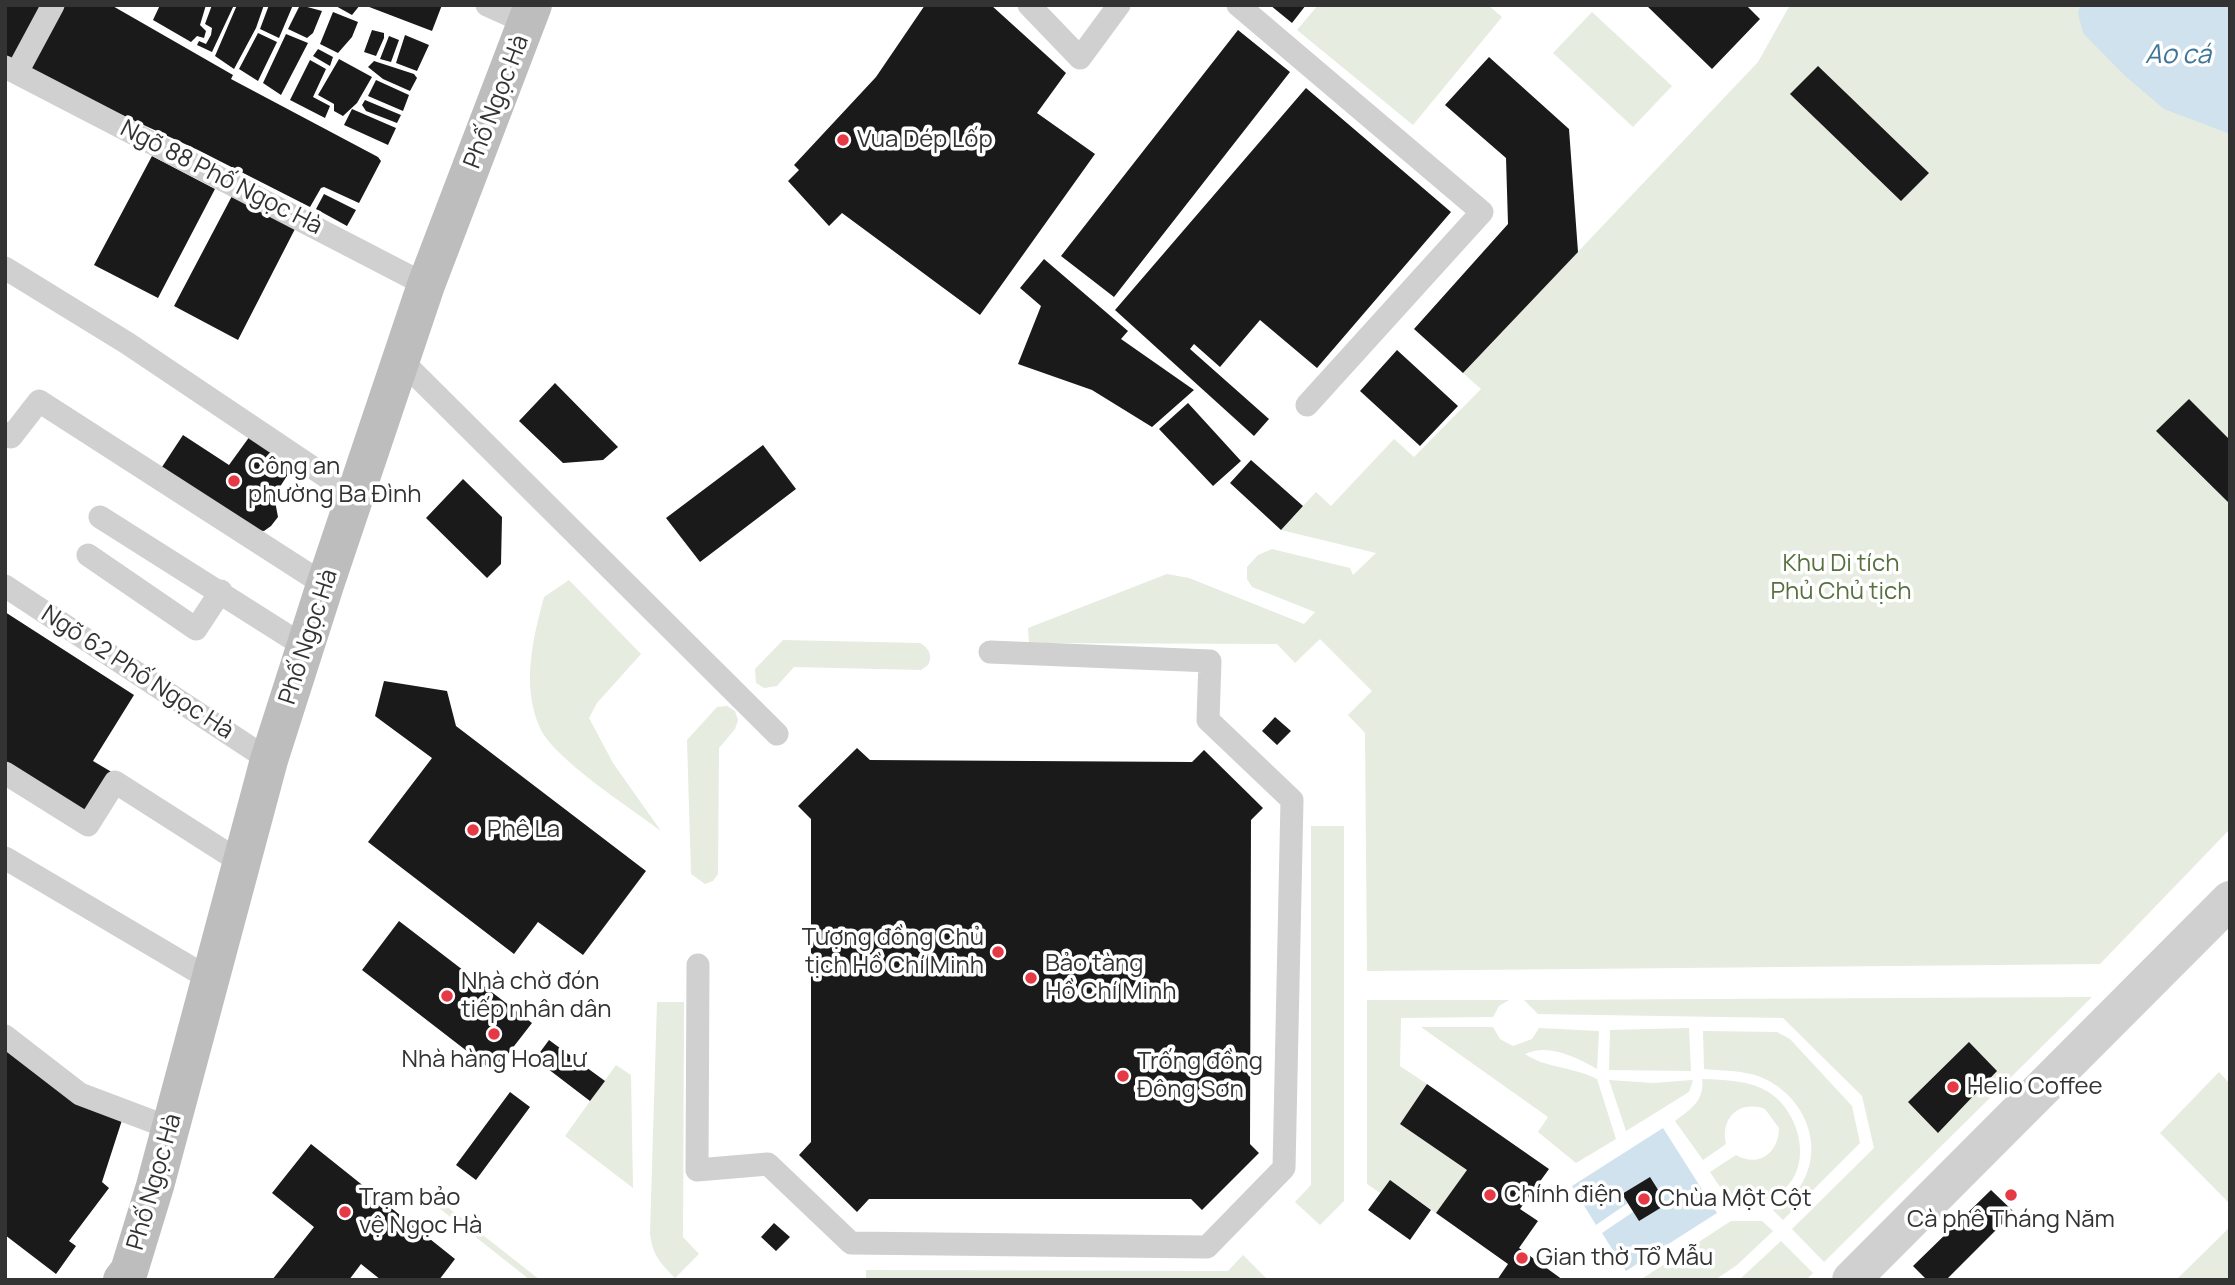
<!DOCTYPE html>
<meta charset="utf-8">
<style>
body{margin:0}
#map{position:relative;width:2235px;height:1285px;overflow:hidden;background:#fff;font-family:Manrope,sans-serif}
canvas{display:block}
.frame{position:absolute;inset:0;border:7px solid #333;pointer-events:none}
</style>
<div id="map">
<canvas width="2235" height="1285"></canvas>
<div class="frame"></div>
</div>
<script>
const ctx = document.querySelector('canvas').getContext('2d');
ctx.lineJoin = 'round';
function fillPath(path, color) { ctx.fillStyle = color; ctx.fill(path, 'evenodd'); }
function strokePath(path, color, width, dash) { ctx.strokeStyle = color; ctx.lineWidth = width; ctx.lineCap = dash ? 'butt' : 'round'; ctx.setLineDash(dash || []); ctx.stroke(path); }
function label(font, color, halo, rows, align = 'center') {
  ctx.font = font + ' Manrope,sans-serif'; ctx.lineWidth = 7; ctx.setLineDash([]); ctx.textBaseline = 'middle'; ctx.strokeStyle = halo; ctx.fillStyle = color; for (const [text, x, y, turn = 0] of rows) {
    ctx.save(); ctx.translate(x, y); ctx.rotate((+turn || 0) * Math.PI / 180); ctx.textAlign = isNaN(turn) ? turn : align; if (halo) ctx.strokeText(text, 0, 0); ctx.fillText(text, 0, 0); ctx.restore();
  }
}
const green = new Path2D(`
 M 1318,5 L 1488,5 L 1502,17 L 1413,125 L 1297,30 Z
 M 1790,5 L 2230,5 L 2230,829 L 2100,964 L 1367,971 L 1365,733 L 1348,715 L 1372,691 L 1320,639 L 1295,663 L 1277,644 L 1029,643 L 1028,628 L 1167,574 L 1189,578 L 1304,624 L 1315,612 L 1252,587 L 1247,579 L 1247,567 L 1258,555 L 1272,549 L 1350,568 L 1353,575 L 1376,553 L 1281,530 L 1316,492 L 1331,506 L 1394,439 L 1414,457 L 1481,389 L 1463,373 L 1758,62 Z
 M 1592,12 L 1672,86 L 1633,127 L 1553,53 Z
 M 569,580 L 641,654 L 597,703 L 589,718 L 613,763 L 661,831 C 632,809 554,759 540,728 C 521,686 533,638 544,597 Z
 M 783,640 L 920,643 C 929,648 933,656 928,665 L 921,670 L 794,667 L 777,686 L 764,688 L 756,683 L 755,669 Z
 M 727,706 L 735,711 L 738,720 L 735,729 L 719,748 L 718,874 L 713,881 L 705,884 L 691,874 L 687,740 L 717,707 Z
 M 1311,826 L 1344,826 L 1344,1201 L 1320,1225 L 1295,1202 L 1311,1185 Z
 M 2092,997 L 1824,1262 L 1792,1229 L 1874,1148 L 1862,1096 L 1783,1018 L 1538,1014 L 1524,1000 Z
 M 1367,1000 L 1509,1000 L 1499,1006 L 1493,1017 L 1401,1018 L 1400,1066 L 1427,1084 L 1400,1124 L 1467,1170 L 1436,1213 L 1390,1180 L 1380,1193 L 1367,1184 Z
 M 657,1002 L 684,1002 L 683,1237 L 699,1254 L 675,1278 C 660,1263 652,1254 650,1233 Z
 M 1421,1027 L 1493,1027 L 1500,1039 L 1513,1046 L 1532,1039 L 1539,1028 L 1599,1031 L 1597,1069 C 1576,1057 1548,1043 1525,1054 C 1545,1068 1574,1067 1597,1079 L 1616,1139 L 1576,1163 L 1538,1132 L 1548,1117 Z
 M 1689,1028 L 1691,1071 L 1609,1070 L 1610,1030 Z
 M 1703,1031 L 1777,1032 L 1790,1039 L 1852,1106 L 1860,1143 L 1783,1220 L 1773,1210 C 1783,1202 1794,1195 1801,1185 C 1825,1147 1805,1099 1767,1080 C 1749,1070 1724,1071 1704,1069 Z
 M 616,1065 L 631,1075 L 633,1188 L 565,1136 Z
 M 2219,1072 L 2230,1084 L 2230,1204 L 2160,1133 Z
 M 1702,1079 C 1724,1080 1751,1080 1770,1093 C 1799,1112 1814,1165 1783,1190 C 1767,1202 1751,1203 1732,1205 L 1710,1172 L 1736,1155 C 1758,1168 1779,1153 1779,1128 L 1765,1109 C 1740,1100 1720,1117 1726,1144 L 1703,1160 L 1675,1121 C 1691,1109 1705,1100 1702,1079 Z
 M 1609,1080 L 1653,1083 L 1693,1080 L 1689,1092 L 1626,1131 Z
 M 432,1195 L 540,1280 L 530,1280 L 429,1200 Z
 M 1731,1221 L 1762,1221 L 1773,1231 L 1737,1265 L 1715,1280 L 1640,1280 Z
 M 2230,1227 L 2230,1280 L 2176,1280 Z
 M 1781,1241 L 1813,1273 L 1806,1280 L 1739,1280 Z
 M 1243,1255 L 1268,1280 L 866,1280 L 866,1270 L 1228,1271 Z`);
const water = new Path2D(`
 M 2080,5 L 2230,5 L 2230,134 L 2164,109 L 2124,75 L 2083,33 L 2078,13 Z
 M 1663,1128 L 1717,1213 L 1626,1271 L 1602,1233 L 1633,1212 L 1628,1203 L 1596,1225 L 1572,1186 Z`);
const building = new Path2D(`
 M 5,5 L 41,5 L 12,64 L 5,61 Z
 M 62,5 L 111,5 L 233,75 L 231,79 L 378,157 L 381,161 L 359,203 L 324,187 L 321,188 L 310,207 L 198,150 L 26,71 Z
 M 160,5 L 206,5 L 200,25 L 206,31 L 204,38 L 197,36 L 191,42 L 153,20 Z
 M 212,5 L 234,5 L 212,52 L 197,45 L 199,41 L 206,44 L 211,35 L 212,28 L 205,24 Z
 M 237,5 L 264,5 L 256,28 L 234,69 L 215,56 Z
 M 269,5 L 293,5 L 279,38 L 260,29 Z
 M 300,5 L 322,11 L 313,33 L 307,38 L 288,29 Z
 M 334,5 L 360,5 L 352,15 Z
 M 364,5 L 442,5 L 432,31 Z
 M 925,5 L 991,5 L 1066,73 L 1037,113 L 1095,154 L 980,315 L 842,213 L 829,226 L 788,181 L 799,170 L 794,165 L 876,77 Z
 M 1270,5 L 1306,5 L 1292,23 Z
 M 1646,5 L 1746,5 L 1760,19 L 1712,69 Z
 M 333,12 L 358,22 L 352,37 L 338,53 L 320,44 Z
 M 372,30 L 384,33 L 384,38 L 376,56 L 364,52 Z
 M 1238,30 L 1290,72 L 1114,297 L 1061,256 Z
 M 258,33 L 277,42 L 258,81 L 239,69 Z
 M 286,34 L 308,43 L 281,95 L 263,83 Z
 M 405,35 L 429,45 L 417,71 L 396,63 Z
 M 389,36 L 399,40 L 391,62 L 380,59 Z
 M 318,49 L 333,57 L 330,66 L 313,56 Z
 M 1489,57 L 1569,129 L 1578,252 L 1463,373 L 1414,329 L 1508,224 L 1506,158 L 1445,105 Z
 M 339,59 L 372,77 L 357,103 L 343,116 L 334,111 L 334,104 L 318,95 Z
 M 310,60 L 326,69 L 313,97 L 330,106 L 325,118 L 290,100 Z
 M 374,61 L 414,74 L 417,78 L 410,91 L 383,79 L 368,67 Z
 M 1818,66 L 1929,173 L 1901,201 L 1790,94 Z
 M 376,80 L 409,95 L 403,111 L 368,96 Z
 M 1306,88 L 1451,212 L 1317,368 L 1260,320 L 1220,367 L 1194,344 L 1190,349 L 1269,419 L 1254,436 L 1115,310 Z
 M 365,100 L 401,115 L 397,123 L 366,111 L 362,105 Z
 M 352,109 L 396,128 L 388,145 L 344,125 Z
 M 152,156 L 215,189 L 158,298 L 94,265 Z
 M 324,194 L 356,210 L 347,226 L 316,209 Z
 M 232,196 L 295,229 L 238,340 L 174,306 Z
 M 1044,259 L 1128,331 L 1121,339 L 1194,390 L 1152,427 L 1092,390 L 1018,364 L 1041,306 L 1020,288 Z
 M 1397,350 L 1458,406 L 1420,446 L 1360,391 Z
 M 555,383 L 618,447 L 603,460 L 563,463 L 519,421 Z
 M 2189,399 L 2230,440 L 2230,504 L 2156,431 Z
 M 1188,403 L 1241,461 L 1213,486 L 1159,429 Z
 M 183,435 L 229,465 L 250,436 L 294,465 L 274,496 L 278,517 L 271,526 L 264,531 L 255,530 L 162,467 Z
 M 763,445 L 796,489 L 700,562 L 666,518 Z
 M 1251,460 L 1303,506 L 1281,530 L 1230,483 Z
 M 463,479 L 502,517 L 501,564 L 487,578 L 426,518 Z
 M 5,612 L 134,695 L 93,761 L 115,774 L 85,819 L 5,768 Z
 M 384,681 L 447,691 L 456,726 L 646,871 L 583,955 L 538,922 L 514,954 L 368,842 L 432,758 L 375,716 Z
 M 1275,717 L 1291,731 L 1277,745 L 1262,731 Z
 M 857,748 L 870,760 L 1192,762 L 1204,750 L 1263,808 L 1251,820 L 1250,1144 L 1259,1153 L 1202,1210 L 1191,1199 L 869,1199 L 857,1212 L 799,1155 L 811,1142 L 811,819 L 798,806 Z
 M 399,921 L 532,1023 L 494,1072 L 362,970 Z
 M 549,1040 L 605,1081 L 590,1101 L 535,1059 Z
 M 5,1041 L 124,1114 L 102,1182 L 109,1188 L 69,1241 L 76,1246 L 56,1274 L 5,1235 Z
 M 1969,1042 L 1997,1071 L 1938,1133 L 1908,1102 Z
 M 1427,1084 L 1549,1169 L 1520,1209 L 1538,1221 L 1519,1248 L 1563,1280 L 1497,1280 L 1508,1264 L 1436,1213 L 1467,1170 L 1400,1124 Z
 M 510,1092 L 530,1107 L 476,1180 L 456,1165 Z
 M 311,1144 L 455,1259 L 439,1280 L 381,1280 L 361,1264 L 349,1280 L 272,1280 L 314,1227 L 272,1193 Z
 M 1650,1177 L 1667,1204 L 1639,1221 L 1622,1194 Z
 M 1390,1180 L 1431,1210 L 1410,1240 L 1368,1210 Z
 M 1991,1190 L 2014,1212 L 1946,1280 L 1927,1280 L 1913,1266 Z
 M 774,1223 L 790,1237 L 776,1251 L 761,1237 Z`);
const lane = new Path2D(`
 M 487,5 L 527,23
 M 1029,5 L 1080,58 L 1119,5
 M 1238,5 L 1482,212 L 1307,405
 M 5,67 L 426,285
 M 17,72 L 53,5
 M 5,268 L 127,343 L 355,496
 M 400,359 L 777,734
 M 5,433 L 11,437 L 39,401 L 325,585
 M 100,517 L 307,648
 M 88,555 L 196,629 L 221,591
 M 5,586 L 269,760
 M 5,773 L 88,825 L 115,782 L 242,863
 M 5,858 L 210,979
 M 698,965 L 697,1170 L 768,1164 L 851,1243 L 1207,1247 L 1284,1168 L 1292,800 L 1208,720 L 1210,661 L 990,652
 M 5,1036 L 80,1094 L 170,1128`);
const street = new Path2D(`
 M 1851,1280 L 2230,900`);
const secondary = new Path2D(`
 M 122,1280 L 129,1271 L 155,1186 L 269,760 L 325,585 L 426,285 L 533,5`);
const markers = [
 [843,140,7,"#e63946"],
 [234,481,7,"#e63946"],
 [473,830,7,"#e63946"],
 [998,952,7,"#e63946"],
 [1031,978,7,"#e63946"],
 [447,996,7,"#e63946"],
 [494,1034,7,"#e63946"],
 [1123,1076,7,"#e63946"],
 [1953,1087,7,"#e63946"],
 [1490,1195,7,"#e63946"],
 [2011,1195,7,"#e63946"],
 [1644,1199,7,"#e63946"],
 [345,1212,7,"#e63946"],
 [1522,1258,7,"#e63946"]
];
const streetNames = [
 ["Phố Ngọc Hà",497,102,-69],
 ["Ngõ 88 Phố Ngọc Hà",221,178,27],
 ["Phố Ngọc Hà",309,637,-72],
 ["Ngõ 62 Phố Ngọc Hà",137,673,33],
 ["Phố Ngọc Hà",155,1182,-74]
];
const poiNames = [
 ["Vua Dép Lốp",857,140],
 ["Công an",248,467],
 ["phường Ba Đình",248,495],
 ["Phê La",487,830],
 ["Tượng đồng Chủ",984,938,"right"],
 ["tịch Hồ Chí Minh",984,966,"right"],
 ["Bảo tàng",1045,964],
 ["Hồ Chí Minh",1045,992],
 ["Nhà chờ đón",461,982],
 ["tiếp nhân dân",461,1010],
 ["Nhà hàng Hoa Lư",494,1060,"center"],
 ["Trống đồng",1137,1062],
 ["Đông Sơn",1137,1090],
 ["Helio Coffee",1967,1087],
 ["Chính điện",1504,1195],
 ["Trạm bảo",359,1198],
 ["vệ Ngọc Hà",359,1226],
 ["Chùa Một Cột",1658,1199],
 ["Cà phê Tháng Năm",2011,1220,"center"],
 ["Gian thờ Tổ Mẫu",1536,1258]
];
const parkNames = [
 ["Khu Di tích",1841,564],
 ["Phủ Chủ tịch",1841,592]
];
const waterNames = [
 ["Ao cá",2178,56]
];
fillPath(green, '#e6ecdf');
fillPath(water, '#cfe2ee');
fillPath(building, '#1a1a1a');
strokePath(lane, '#d0d0d0', 23);
strokePath(street, '#d0d0d0', 38);
strokePath(secondary, '#bdbdbd', 38);
for (const [x, y, r, color] of markers) { const dot = new Path2D(); dot.arc(x, y, r, 0, 2 * Math.PI); ctx.fillStyle = color; ctx.fill(dot); strokePath(dot, '#fff', 2.5); }
label('24px', '#333', '#fff', streetNames);
label('24px', '#333', '#fff', poiNames, 'left');
label('24px', '#56703f', '#fff', parkNames);
label('italic 26px', '#3f7597', '#fff', waterNames);
</script>
